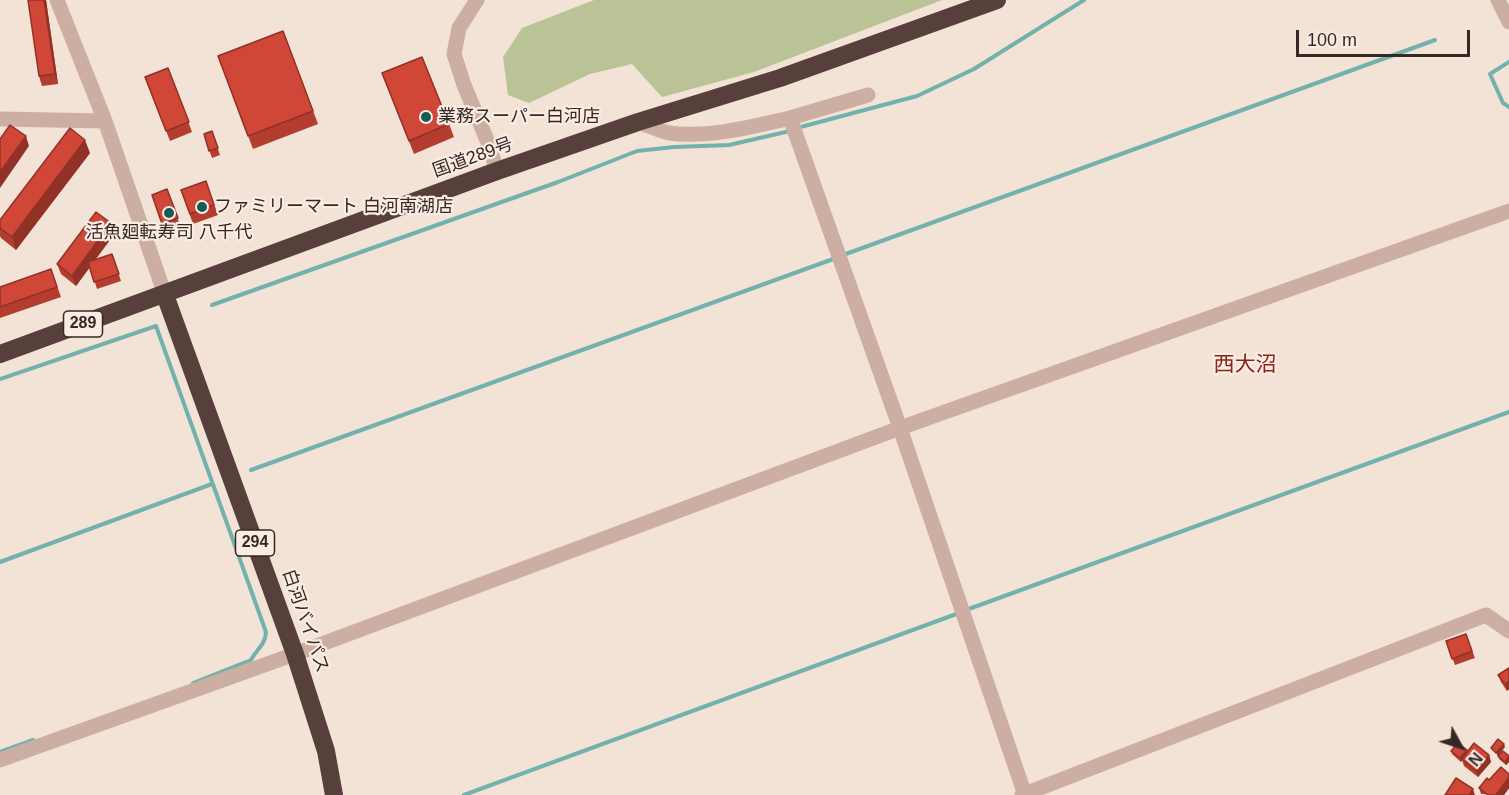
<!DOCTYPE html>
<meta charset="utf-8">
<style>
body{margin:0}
#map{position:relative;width:1509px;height:795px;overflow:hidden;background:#f3e2d6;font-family:Helvetica,sans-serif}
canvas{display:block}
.north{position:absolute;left:1431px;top:717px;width:60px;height:60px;-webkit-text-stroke:4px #fbece3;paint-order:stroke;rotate:130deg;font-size:16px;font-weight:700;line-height:24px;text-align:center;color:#352825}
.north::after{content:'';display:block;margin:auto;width:21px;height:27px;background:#352825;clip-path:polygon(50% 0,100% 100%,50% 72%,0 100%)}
.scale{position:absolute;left:1296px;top:30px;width:174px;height:27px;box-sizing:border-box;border:3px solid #352825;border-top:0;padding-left:8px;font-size:18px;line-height:21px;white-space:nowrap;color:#352825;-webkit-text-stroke:4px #fbece3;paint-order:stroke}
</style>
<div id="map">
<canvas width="1509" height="795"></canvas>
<div class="north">N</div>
<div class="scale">100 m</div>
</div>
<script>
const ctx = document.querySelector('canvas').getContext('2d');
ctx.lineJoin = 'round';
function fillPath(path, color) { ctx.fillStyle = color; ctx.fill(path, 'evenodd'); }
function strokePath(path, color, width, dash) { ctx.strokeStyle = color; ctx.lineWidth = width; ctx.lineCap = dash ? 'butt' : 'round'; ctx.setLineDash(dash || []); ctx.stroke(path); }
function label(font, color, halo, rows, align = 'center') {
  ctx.font = font + ' Helvetica,"Noto Sans JP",sans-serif'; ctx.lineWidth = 4.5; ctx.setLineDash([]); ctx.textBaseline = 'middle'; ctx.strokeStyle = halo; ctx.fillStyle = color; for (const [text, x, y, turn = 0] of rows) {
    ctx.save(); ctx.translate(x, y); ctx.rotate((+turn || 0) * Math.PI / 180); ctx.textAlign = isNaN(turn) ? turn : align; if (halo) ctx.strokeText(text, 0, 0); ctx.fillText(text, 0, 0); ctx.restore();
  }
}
const green = new Path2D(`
 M 594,0 L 942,0 L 754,72 L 662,97 L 632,64 L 590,74 L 529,103 L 508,95 L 503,57 L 522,28 Z`);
const stream = new Path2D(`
 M 1509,62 L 1490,74 L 1503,103 L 1509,107
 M 797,128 L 917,96 L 974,69 L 1084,0
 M 843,255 L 1435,40
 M 212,305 L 558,182 L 637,151 L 674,147 L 729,145 L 790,131
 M 0,379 L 156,326 L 266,632 C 265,646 257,648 251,660 L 193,683
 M 251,470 L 836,258
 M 0,562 L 212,484
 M 966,610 L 1509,412
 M 0,752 L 33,740
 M 464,795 L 959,613`);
const minor = new Path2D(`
 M 57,0 L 105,121 L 165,295
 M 477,0 L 459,28 L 454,54 L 464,85 L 489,145 L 497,171
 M 1498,0 L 1509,22
 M 790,118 L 868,95
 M 0,119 L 105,121
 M 638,122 C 648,125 659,131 669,133 C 710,138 751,127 790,118 L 900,428 L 1025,795
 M 0,760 L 295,654 L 900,428 L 1509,211
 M 1022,795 L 1486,615 L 1509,631`);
const highway = new Path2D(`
 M 165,295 L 295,654 L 326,751 L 334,795
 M 0,354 L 497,171 L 638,122 L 780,78 L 997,0`);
const wall = new Path2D(`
 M 28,0 L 46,0 L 58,84 L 42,86 L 39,76 Z
 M 283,31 L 318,124 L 253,149 L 218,56 Z
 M 168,68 L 192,132 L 170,141 L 145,77 Z
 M 382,73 L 449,124 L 454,137 L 414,154 Z
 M 212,131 L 220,155 L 212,158 L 204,134 Z
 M 90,153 L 16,250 L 1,238 L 0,236 L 0,220 Z
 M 206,181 L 218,215 L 193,224 L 181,190 Z
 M 167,189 L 180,225 L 165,231 L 152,195 Z
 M 115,233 L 95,260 L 112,254 L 121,281 L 97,289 L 90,267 L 76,286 L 61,274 L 57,264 Z
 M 51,269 L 61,297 L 0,318 L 0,287 Z
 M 1466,634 L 1475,658 L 1455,665 L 1446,641 Z
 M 1509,668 L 1509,689 L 1507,691 L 1501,682 L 1498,675 Z
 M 1451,751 L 1489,755 L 1491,762 L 1478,777 L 1464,766 L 1462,760 L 1461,762 L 1452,754 Z
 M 1498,756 L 1509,756 L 1509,762 L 1506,765 L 1499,759 Z
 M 1509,774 L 1509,788 L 1504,795 L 1481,794 L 1479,788 L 1489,780 Z`);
const shadedWall = new Path2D(`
 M 44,0 L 46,0 L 58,84 L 55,74 Z
 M 26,136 L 29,146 L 0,188 L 0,172 Z
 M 85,140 L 90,153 L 16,250 L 12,237 Z
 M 111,223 L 115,233 L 76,286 L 72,276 Z
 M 1509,681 L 1509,689 L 1507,691 L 1505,684 Z
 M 1504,744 L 1505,747 L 1498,756 L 1496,753 Z
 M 1467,750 L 1468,753 L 1461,762 L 1460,758 Z
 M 1489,755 L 1491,762 L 1478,777 L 1476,771 Z
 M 1509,757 L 1509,762 L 1506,765 L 1505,762 Z
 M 1509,777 L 1509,788 L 1504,795 L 1496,795 Z
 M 1473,789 L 1475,795 L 1469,795 Z`);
const building = new Path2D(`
 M 28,0 L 44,0 L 55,74 L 39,76 Z
 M 283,31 L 313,111 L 248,136 L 218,56 Z
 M 422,57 L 449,124 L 409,141 L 382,73 Z
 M 168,68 L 189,122 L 166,131 L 145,77 Z
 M 10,125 L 26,136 L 0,172 L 0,139 Z
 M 70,128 L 85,140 L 12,237 L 0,228 L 0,220 Z
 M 212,131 L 218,148 L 209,151 L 204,134 Z
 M 206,181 L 214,205 L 190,214 L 181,190 Z
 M 167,189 L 178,218 L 162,224 L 152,195 Z
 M 96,212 L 111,223 L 72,276 L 57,264 Z
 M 112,254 L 119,274 L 94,282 L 88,262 Z
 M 51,269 L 57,287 L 0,307 L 0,287 Z
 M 1466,634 L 1472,651 L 1452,659 L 1446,641 Z
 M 1509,668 L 1509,681 L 1505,684 L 1498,675 Z
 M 1498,739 L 1504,744 L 1496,753 L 1491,748 Z
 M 1458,743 L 1467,750 L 1460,758 L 1451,751 Z
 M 1474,743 L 1489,755 L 1476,771 L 1462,759 Z
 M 1503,751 L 1509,756 L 1505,762 L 1498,756 Z
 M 1501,767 L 1509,774 L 1509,777 L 1496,795 L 1488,795 L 1479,788 L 1487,778 L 1489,780 Z
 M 1456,778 L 1473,789 L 1469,795 L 1445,795 Z`);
const markers = [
 [426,117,6,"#175a55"],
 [202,207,6,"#175a55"],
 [169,213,6,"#175a55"]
];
const shields = [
 [83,324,39],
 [255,543,39]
];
const shieldNames = [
 ["289",83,324],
 ["294",255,543]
];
const poiNames = [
 ["業務スーパー白河店",438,117],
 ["ファミリーマート 白河南湖店",214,207],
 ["活魚廻転寿司 八千代",169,233,"center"]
];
const streetNames = [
 ["国道289号",473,158,-20],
 ["白河バイパス",305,621,71]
];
const quarterNames = [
 ["西大沼",1245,365]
];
fillPath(green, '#bac395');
strokePath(stream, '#73b2ac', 4);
strokePath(minor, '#ccafa2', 15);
strokePath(highway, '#57403b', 18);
fillPath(wall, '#b33d2f');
fillPath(shadedWall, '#923226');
fillPath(building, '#d04737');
strokePath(building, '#923226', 1.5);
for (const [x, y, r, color] of markers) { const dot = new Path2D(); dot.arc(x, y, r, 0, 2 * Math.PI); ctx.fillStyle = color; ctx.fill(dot); strokePath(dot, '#fbece3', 2); }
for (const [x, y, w] of shields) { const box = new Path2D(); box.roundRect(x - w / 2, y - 13, w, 26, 4.5); ctx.fillStyle = '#fbece3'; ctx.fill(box); strokePath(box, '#352825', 1.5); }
label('bold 16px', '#352825', null, shieldNames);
label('18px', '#352825', '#fbece3', poiNames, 'left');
label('18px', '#352825', '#fbece3', streetNames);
label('21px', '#8b2317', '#fbece3', quarterNames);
</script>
